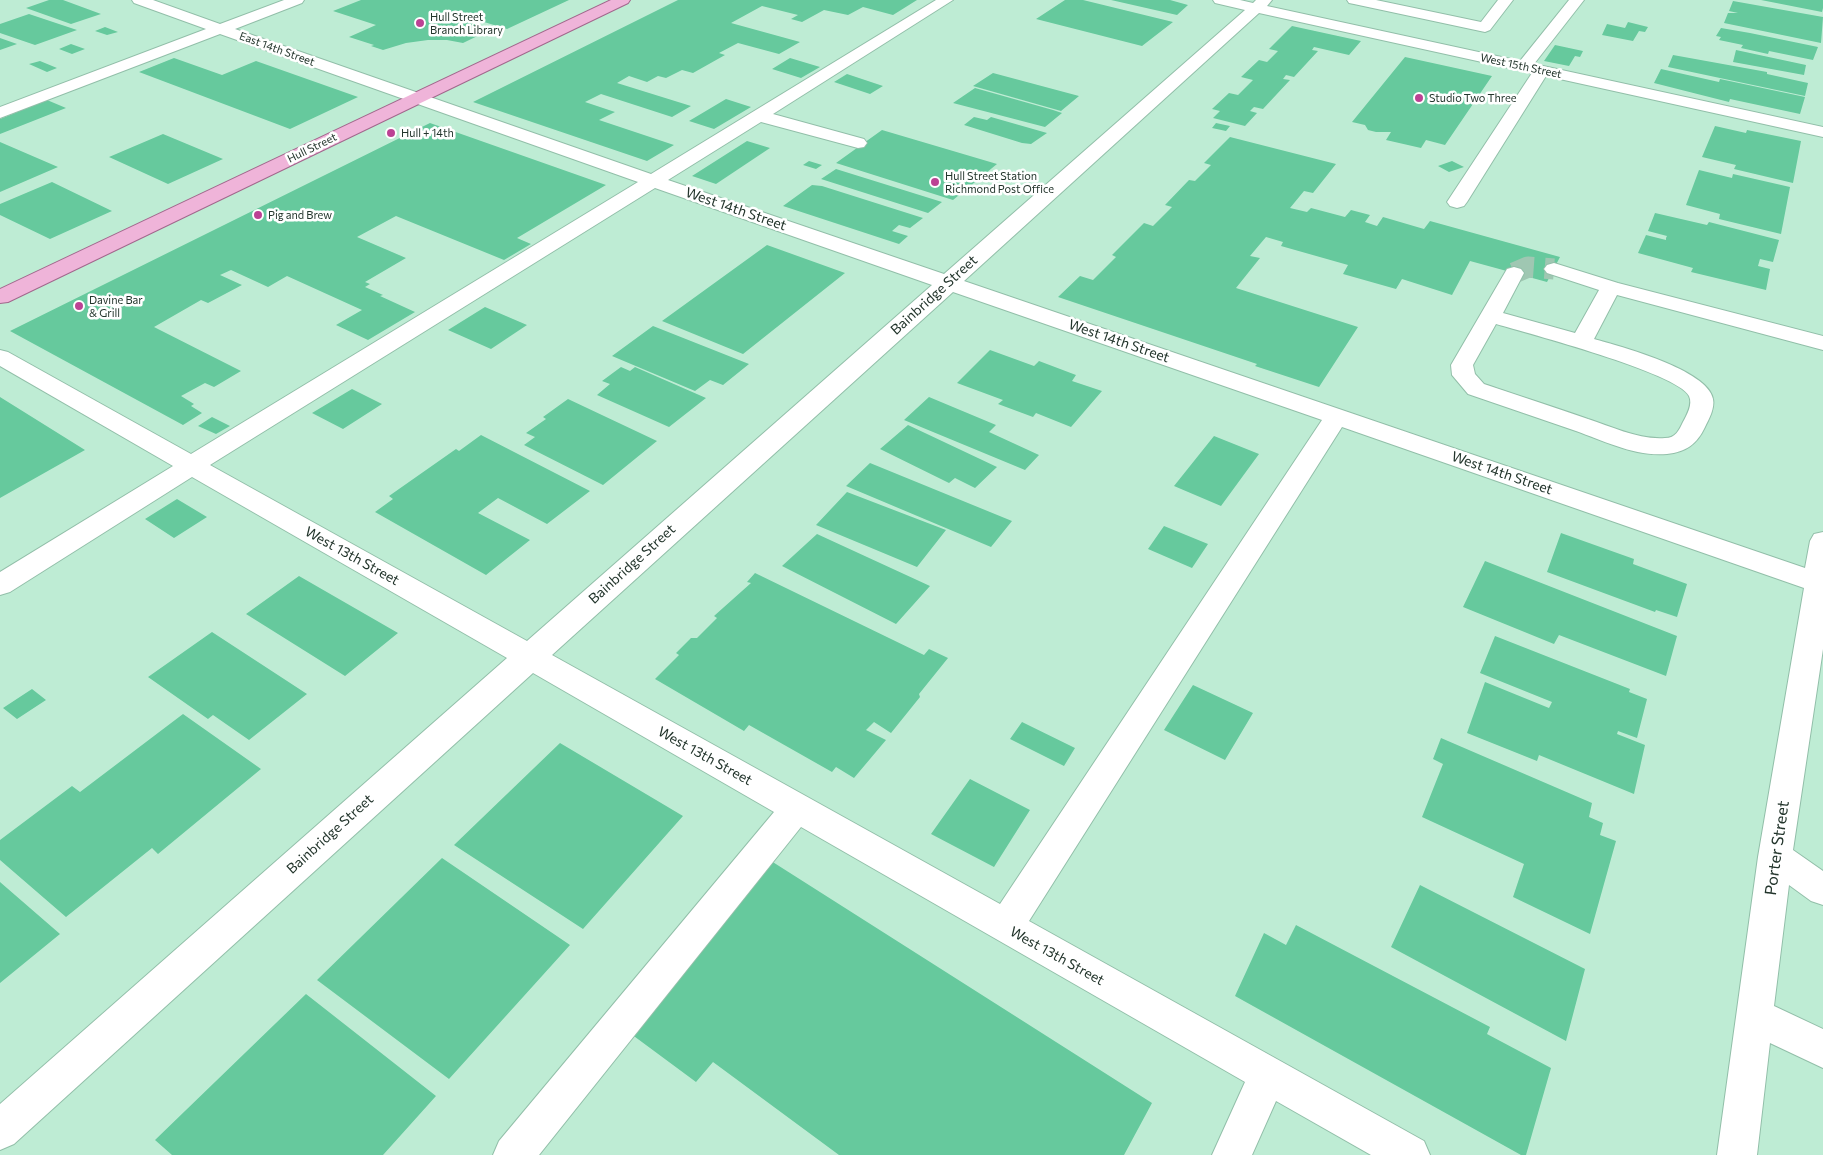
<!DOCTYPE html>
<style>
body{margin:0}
canvas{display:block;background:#beecd4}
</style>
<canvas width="1823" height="1155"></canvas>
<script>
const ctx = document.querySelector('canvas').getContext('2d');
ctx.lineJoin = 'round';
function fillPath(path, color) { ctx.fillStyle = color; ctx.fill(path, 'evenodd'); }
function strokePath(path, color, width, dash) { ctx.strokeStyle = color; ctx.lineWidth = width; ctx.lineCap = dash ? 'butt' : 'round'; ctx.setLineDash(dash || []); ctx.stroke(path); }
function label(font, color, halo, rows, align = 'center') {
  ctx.font = font + ' Commissioner,sans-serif'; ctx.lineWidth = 5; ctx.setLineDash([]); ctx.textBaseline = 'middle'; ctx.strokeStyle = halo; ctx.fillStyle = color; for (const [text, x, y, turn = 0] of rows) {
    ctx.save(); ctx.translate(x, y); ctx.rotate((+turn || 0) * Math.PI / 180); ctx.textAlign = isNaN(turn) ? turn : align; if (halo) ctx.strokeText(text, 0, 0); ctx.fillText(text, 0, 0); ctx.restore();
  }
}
const building = new Path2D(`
 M 49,0 L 63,0 L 101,14 L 71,24 L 26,8 Z
 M 361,0 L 569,0 L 507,29 L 471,18 L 463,21 L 492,29 L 463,43 L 447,40 L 428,40 L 406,43 L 383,50 L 371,46 L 374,45 L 349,37 L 376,25 L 333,11 Z
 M 678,0 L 917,0 L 893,15 L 863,7 L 848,15 L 824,10 L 802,22 L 791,19 L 798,15 L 762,6 L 731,23 L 800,42 L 779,54 L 738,43 L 719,53 L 725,55 L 693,73 L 682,70 L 666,78 L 658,76 L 647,82 L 629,76 L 617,83 L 691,106 L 672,117 L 601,94 L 585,102 L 615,112 L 599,120 L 674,145 L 647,161 L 473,102 Z
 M 1065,0 L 1083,0 L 1173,22 L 1142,46 L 1036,19 Z
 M 1111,0 L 1170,0 L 1188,5 L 1177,15 Z
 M 1761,0 L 1823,0 L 1823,8 L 1822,12 Z
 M 1733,1 L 1823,17 L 1821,43 L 1724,23 L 1728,13 L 1738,13 L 1729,11 Z
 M 29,14 L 77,30 L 35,45 L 0,33 L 0,24 Z
 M 1628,22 L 1648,27 L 1645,32 L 1639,31 L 1633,41 L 1602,35 L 1607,24 L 1625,28 Z
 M 1292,26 L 1361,41 L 1349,55 L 1314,47 L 1312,50 L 1318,51 L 1294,77 L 1286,75 L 1283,79 L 1290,80 L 1263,109 L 1254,107 L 1250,111 L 1257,113 L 1245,126 L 1213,118 L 1220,111 L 1212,109 L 1229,93 L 1238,95 L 1253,80 L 1241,77 L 1259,60 L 1267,62 L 1278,51 L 1269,49 Z
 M 105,27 L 118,32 L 107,35 L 95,31 Z
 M 1721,28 L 1750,33 L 1818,47 L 1813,60 L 1769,51 L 1768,54 L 1741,48 L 1743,45 L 1719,40 L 1721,37 L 1716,36 Z
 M 0,38 L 17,44 L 0,50 Z
 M 71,44 L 85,49 L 72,54 L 59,49 Z
 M 1555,45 L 1583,51 L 1580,57 L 1575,56 L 1569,66 L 1544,61 Z
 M 1736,50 L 1806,65 L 1804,75 L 1733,62 Z
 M 1673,55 L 1767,72 L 1767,74 L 1808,83 L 1805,96 L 1668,67 Z
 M 1405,57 L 1492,76 L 1445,145 L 1426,140 L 1421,148 L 1386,140 L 1391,132 L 1376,132 L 1368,130 L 1365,125 L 1352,122 Z
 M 174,58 L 222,75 L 256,61 L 358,97 L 290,129 L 139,72 Z
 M 790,58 L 820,67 L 801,78 L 772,69 Z
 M 40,61 L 57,68 L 47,72 L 29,64 Z
 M 1661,69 L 1719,82 L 1720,79 L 1805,97 L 1800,114 L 1730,99 L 1729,102 L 1654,83 Z
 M 993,73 L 1079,96 L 1061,111 L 973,86 Z
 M 847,74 L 883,86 L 870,94 L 834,82 Z
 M 975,88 L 1053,110 L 1062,113 L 1045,127 L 953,103 Z
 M 726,99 L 751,107 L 714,129 L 689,121 Z
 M 47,100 L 66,108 L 0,134 L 0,119 Z
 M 974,117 L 987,120 L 991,117 L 1047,133 L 1031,144 L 1022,143 L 964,125 Z
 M 430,123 L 606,185 L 517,238 L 531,244 L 504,260 L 396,216 L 357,237 L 406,258 L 365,282 L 370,284 L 365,287 L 383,295 L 380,296 L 415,312 L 368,340 L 336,325 L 362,310 L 287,276 L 268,287 L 231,270 L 220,275 L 242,285 L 208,303 L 201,300 L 154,327 L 241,371 L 214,387 L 205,383 L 181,396 L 194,404 L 191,406 L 202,413 L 183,425 L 10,331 Z
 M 1216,123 L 1230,126 L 1226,131 L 1212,128 Z
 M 1715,126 L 1746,133 L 1747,130 L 1801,141 L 1793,183 L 1734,169 L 1736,165 L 1702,157 Z
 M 882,130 L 997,164 L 953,200 L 836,163 Z
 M 163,134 L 223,159 L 168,184 L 109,157 Z
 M 1230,137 L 1336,164 L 1313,193 L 1304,191 L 1290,208 L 1307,212 L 1311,208 L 1345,217 L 1351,210 L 1370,215 L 1365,222 L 1377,226 L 1383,217 L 1424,229 L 1430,221 L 1560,257 L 1547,282 L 1470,261 L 1452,295 L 1402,279 L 1396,289 L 1343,274 L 1348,265 L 1281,246 L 1283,242 L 1266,237 L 1250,256 L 1260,258 L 1236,288 L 1358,327 L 1319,387 L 1255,366 L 1257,364 L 1058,297 L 1080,276 L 1093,280 L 1116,257 L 1112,255 L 1144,223 L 1153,226 L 1172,207 L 1165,205 L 1189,180 L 1195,181 L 1211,165 L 1204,163 Z
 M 747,141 L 770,148 L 716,184 L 692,176 Z
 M 0,142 L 58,167 L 0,192 Z
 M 809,161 L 822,165 L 816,169 L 803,165 Z
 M 1452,161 L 1464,167 L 1449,172 L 1438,166 Z
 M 836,169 L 942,202 L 928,213 L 821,179 Z
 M 1699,170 L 1732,178 L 1733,174 L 1790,187 L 1781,234 L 1719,219 L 1720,214 L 1686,205 Z
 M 52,182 L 112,211 L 50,239 L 0,215 L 0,204 Z
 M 812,185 L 822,186 L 923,218 L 910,228 L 899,225 L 892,231 L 908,236 L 899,244 L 783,206 Z
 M 1655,213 L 1707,225 L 1709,222 L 1779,240 L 1773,262 L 1760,259 L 1758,266 L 1770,269 L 1766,290 L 1691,272 L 1693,268 L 1638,253 L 1646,235 L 1666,240 L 1666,238 L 1667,236 L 1648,231 Z
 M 767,245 L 845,273 L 743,354 L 662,321 Z
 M 485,307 L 527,325 L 491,349 L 448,330 Z
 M 653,326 L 749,364 L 723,385 L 710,380 L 695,391 L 612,356 Z
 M 990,350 L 1034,366 L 1039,361 L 1076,375 L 1072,381 L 1102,391 L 1071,427 L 1036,413 L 1033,417 L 998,404 L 1003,400 L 957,383 Z
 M 621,367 L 630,371 L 635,367 L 706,398 L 669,427 L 597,395 L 610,384 L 602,381 Z
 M 352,389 L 382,404 L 343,429 L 312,413 Z
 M 0,397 L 85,450 L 0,498 Z
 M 929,397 L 996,425 L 989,432 L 1039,455 L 1025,470 L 904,420 Z
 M 568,399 L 657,441 L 603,485 L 524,445 L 535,437 L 526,433 L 546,419 L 543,417 Z
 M 212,417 L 230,426 L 216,434 L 198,426 Z
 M 908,425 L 997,467 L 975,488 L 955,478 L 949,483 L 880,449 Z
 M 481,435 L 590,491 L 547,524 L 498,498 L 478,513 L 530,540 L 486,575 L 375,512 L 393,499 L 389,496 L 456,449 L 459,451 Z
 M 1214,436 L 1259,454 L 1221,506 L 1174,486 Z
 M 870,463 L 1012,521 L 991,547 L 846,486 Z
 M 847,492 L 946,530 L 917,567 L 816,525 Z
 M 177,499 L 207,517 L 174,538 L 145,519 Z
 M 1164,526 L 1208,544 L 1192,568 L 1148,549 Z
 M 1561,533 L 1634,559 L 1633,564 L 1687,584 L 1677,617 L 1656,610 L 1655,612 L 1547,572 Z
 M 817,534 L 930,586 L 896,624 L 782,566 Z
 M 1485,561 L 1677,636 L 1666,676 L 1559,635 L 1554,644 L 1463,607 Z
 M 755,573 L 924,655 L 929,649 L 948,658 L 919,694 L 920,697 L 891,733 L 874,722 L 866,730 L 886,740 L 854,778 L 836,767 L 832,772 L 749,725 L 744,731 L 655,679 L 679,655 L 676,653 L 691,638 L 697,638 L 717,618 L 714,616 L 751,583 L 747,582 Z
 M 299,576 L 398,633 L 345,676 L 246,614 Z
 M 212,632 L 307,694 L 249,740 L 213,715 L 208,719 L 148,677 Z
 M 1495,636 L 1630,689 L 1629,692 L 1647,699 L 1637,738 L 1618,731 L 1617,734 L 1645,745 L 1634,794 L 1539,755 L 1537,761 L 1467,733 L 1485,682 L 1549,708 L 1552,702 L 1480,673 Z
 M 1193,685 L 1253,713 L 1225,760 L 1164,730 Z
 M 32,689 L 46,700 L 17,719 L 3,708 Z
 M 183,714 L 261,769 L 158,854 L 152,848 L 66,917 L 0,860 L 0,840 L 72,786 L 80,792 Z
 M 1022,722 L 1075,748 L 1064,766 L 1010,739 Z
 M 1441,738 L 1592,803 L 1589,817 L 1603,823 L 1600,835 L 1616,841 L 1590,934 L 1513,897 L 1524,864 L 1422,817 L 1443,764 L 1433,759 Z
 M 560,743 L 683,816 L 583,929 L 454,845 Z
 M 970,779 L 1030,810 L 994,867 L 931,834 Z
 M 442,858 L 570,945 L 449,1079 L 317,980 Z
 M 768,859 L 1152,1103 L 1124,1155 L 839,1155 L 713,1062 L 696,1082 L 623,1028 Z
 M 0,882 L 60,934 L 0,983 Z
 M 1420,885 L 1585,969 L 1566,1041 L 1391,947 Z
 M 1296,925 L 1490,1027 L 1487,1034 L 1551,1068 L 1526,1155 L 1521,1155 L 1235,996 L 1264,933 L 1286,945 Z
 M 306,994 L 436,1096 L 383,1155 L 172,1155 L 155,1140 Z`);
const minorTunnel = new Path2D(`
 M 1514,273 L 1528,267 L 1554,269`);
const minor = new Path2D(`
 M 132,0 L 153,0 L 220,24 L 284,0 L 304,0 L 302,3 L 235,29 L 651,174 L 936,0 L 953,0 L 773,114 L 864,139 L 867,143 L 864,147 L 858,148 L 761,122 L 668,180 L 944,274 L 1245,10 L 1215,3 L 1213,0 L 1240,0 L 1253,3 L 1256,0 L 1272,0 L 1267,6 L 1520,61 L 1569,0 L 1584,0 L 1534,64 L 1823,127 L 1823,137 L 1546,76 L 1467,202 L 1464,206 L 1457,208 L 1450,206 L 1447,202 L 1532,73 L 1259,13 L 964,281 L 1805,568 L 1810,541 L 1814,534 L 1823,532 L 1823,649 L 1793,850 L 1823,871 L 1823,905 L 1811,901 L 1789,885 L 1774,1006 L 1823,1029 L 1823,1068 L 1770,1043 L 1757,1155 L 1717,1155 L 1758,857 L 1804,588 L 1342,427 L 1029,921 L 1424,1141 L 1430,1155 L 1371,1155 L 1276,1101 L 1252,1155 L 1212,1155 L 1245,1082 L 801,827 L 539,1155 L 493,1155 L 499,1141 L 774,812 L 533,673 L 14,1144 L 0,1150 L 0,1104 L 507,658 L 192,477 L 10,592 L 0,595 L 0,572 L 173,466 L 0,366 L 0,350 L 8,352 L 191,454 L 638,182 L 220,34 L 0,118 L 0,107 L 206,29 L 134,3 ZM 655,188 L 932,285 L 527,641 L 210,465 ZM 953,292 L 1322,420 L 1000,904 L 552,655 Z
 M 1347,0 L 1376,0 L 1481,22 L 1498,0 L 1513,0 L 1490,30 L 1485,32 L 1354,4 L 1349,3 Z
 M 1554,263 L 1618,283 L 1823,336 L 1823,350 L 1617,295 L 1594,339 C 1620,346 1708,370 1713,399 C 1715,408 1709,419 1705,427 C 1697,444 1686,452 1667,454 C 1636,457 1604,441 1576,431 C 1540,419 1504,406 1468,394 L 1452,375 L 1451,365 L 1507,269 L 1514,267 L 1521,269 L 1524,273 L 1503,313 L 1575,333 L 1599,290 L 1547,273 L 1544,269 L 1547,265 ZM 1496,324 C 1527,333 1678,373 1689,396 C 1693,404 1687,415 1683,422 C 1679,430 1676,438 1665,438 C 1639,440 1613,427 1588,419 C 1554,407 1519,396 1484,384 L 1475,374 L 1473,365 Z`);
const major = new Path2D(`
 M 611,0 L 630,0 L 628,3 L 8,302 L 0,303 L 0,289 Z`);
const markers = [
 [420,23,5,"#bc4294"],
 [1419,98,5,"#bc4294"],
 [391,133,5,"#bc4294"],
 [935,182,5,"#bc4294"],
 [258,215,5,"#bc4294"],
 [79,306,5,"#bc4294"]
];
const farPoinames = [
 ["Hull Street",430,17],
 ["Branch Library",430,30],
 ["Studio Two Three",1429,98],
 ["Hull + 14th",401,133],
 ["Hull Street Station",945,176],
 ["Richmond Post Office",945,189],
 ["Pig and Brew",268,215],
 ["Davine Bar",89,300],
 ["& Grill",89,313]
];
const farStreetnames = [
 ["East 14th Street",277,49,20],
 ["West 15th Street",1521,66,12],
 ["Hull Street",312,148,-26]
];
const streetNames = [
 ["West 14th Street",736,209,19],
 ["Bainbridge Street",934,295,-42],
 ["West 14th Street",1119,341,19],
 ["West 14th Street",1502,473,19],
 ["West 13th Street",352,556,29],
 ["Bainbridge Street",632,564,-42],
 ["West 13th Street",705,756,29],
 ["Bainbridge Street",330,834,-42],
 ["West 13th Street",1057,956,29]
];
const nearStreetnames = [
 ["Porter Street",1777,848,-82]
];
fillPath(building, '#66c99d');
strokePath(minorTunnel, '#9fc7b2', 21, [21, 11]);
strokePath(minor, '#92bfa9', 2);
strokePath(major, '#a1678c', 2);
fillPath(minor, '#fff');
fillPath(major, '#efb4d9');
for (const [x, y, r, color] of markers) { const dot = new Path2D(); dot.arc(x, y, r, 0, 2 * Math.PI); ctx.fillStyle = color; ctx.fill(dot); strokePath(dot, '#fff', 2); }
label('11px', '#23352c', '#fff', farPoinames, 'left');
label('11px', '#23352c', '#fff', farStreetnames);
label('14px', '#23352c', '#fff', streetNames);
label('16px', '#23352c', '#fff', nearStreetnames);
</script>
